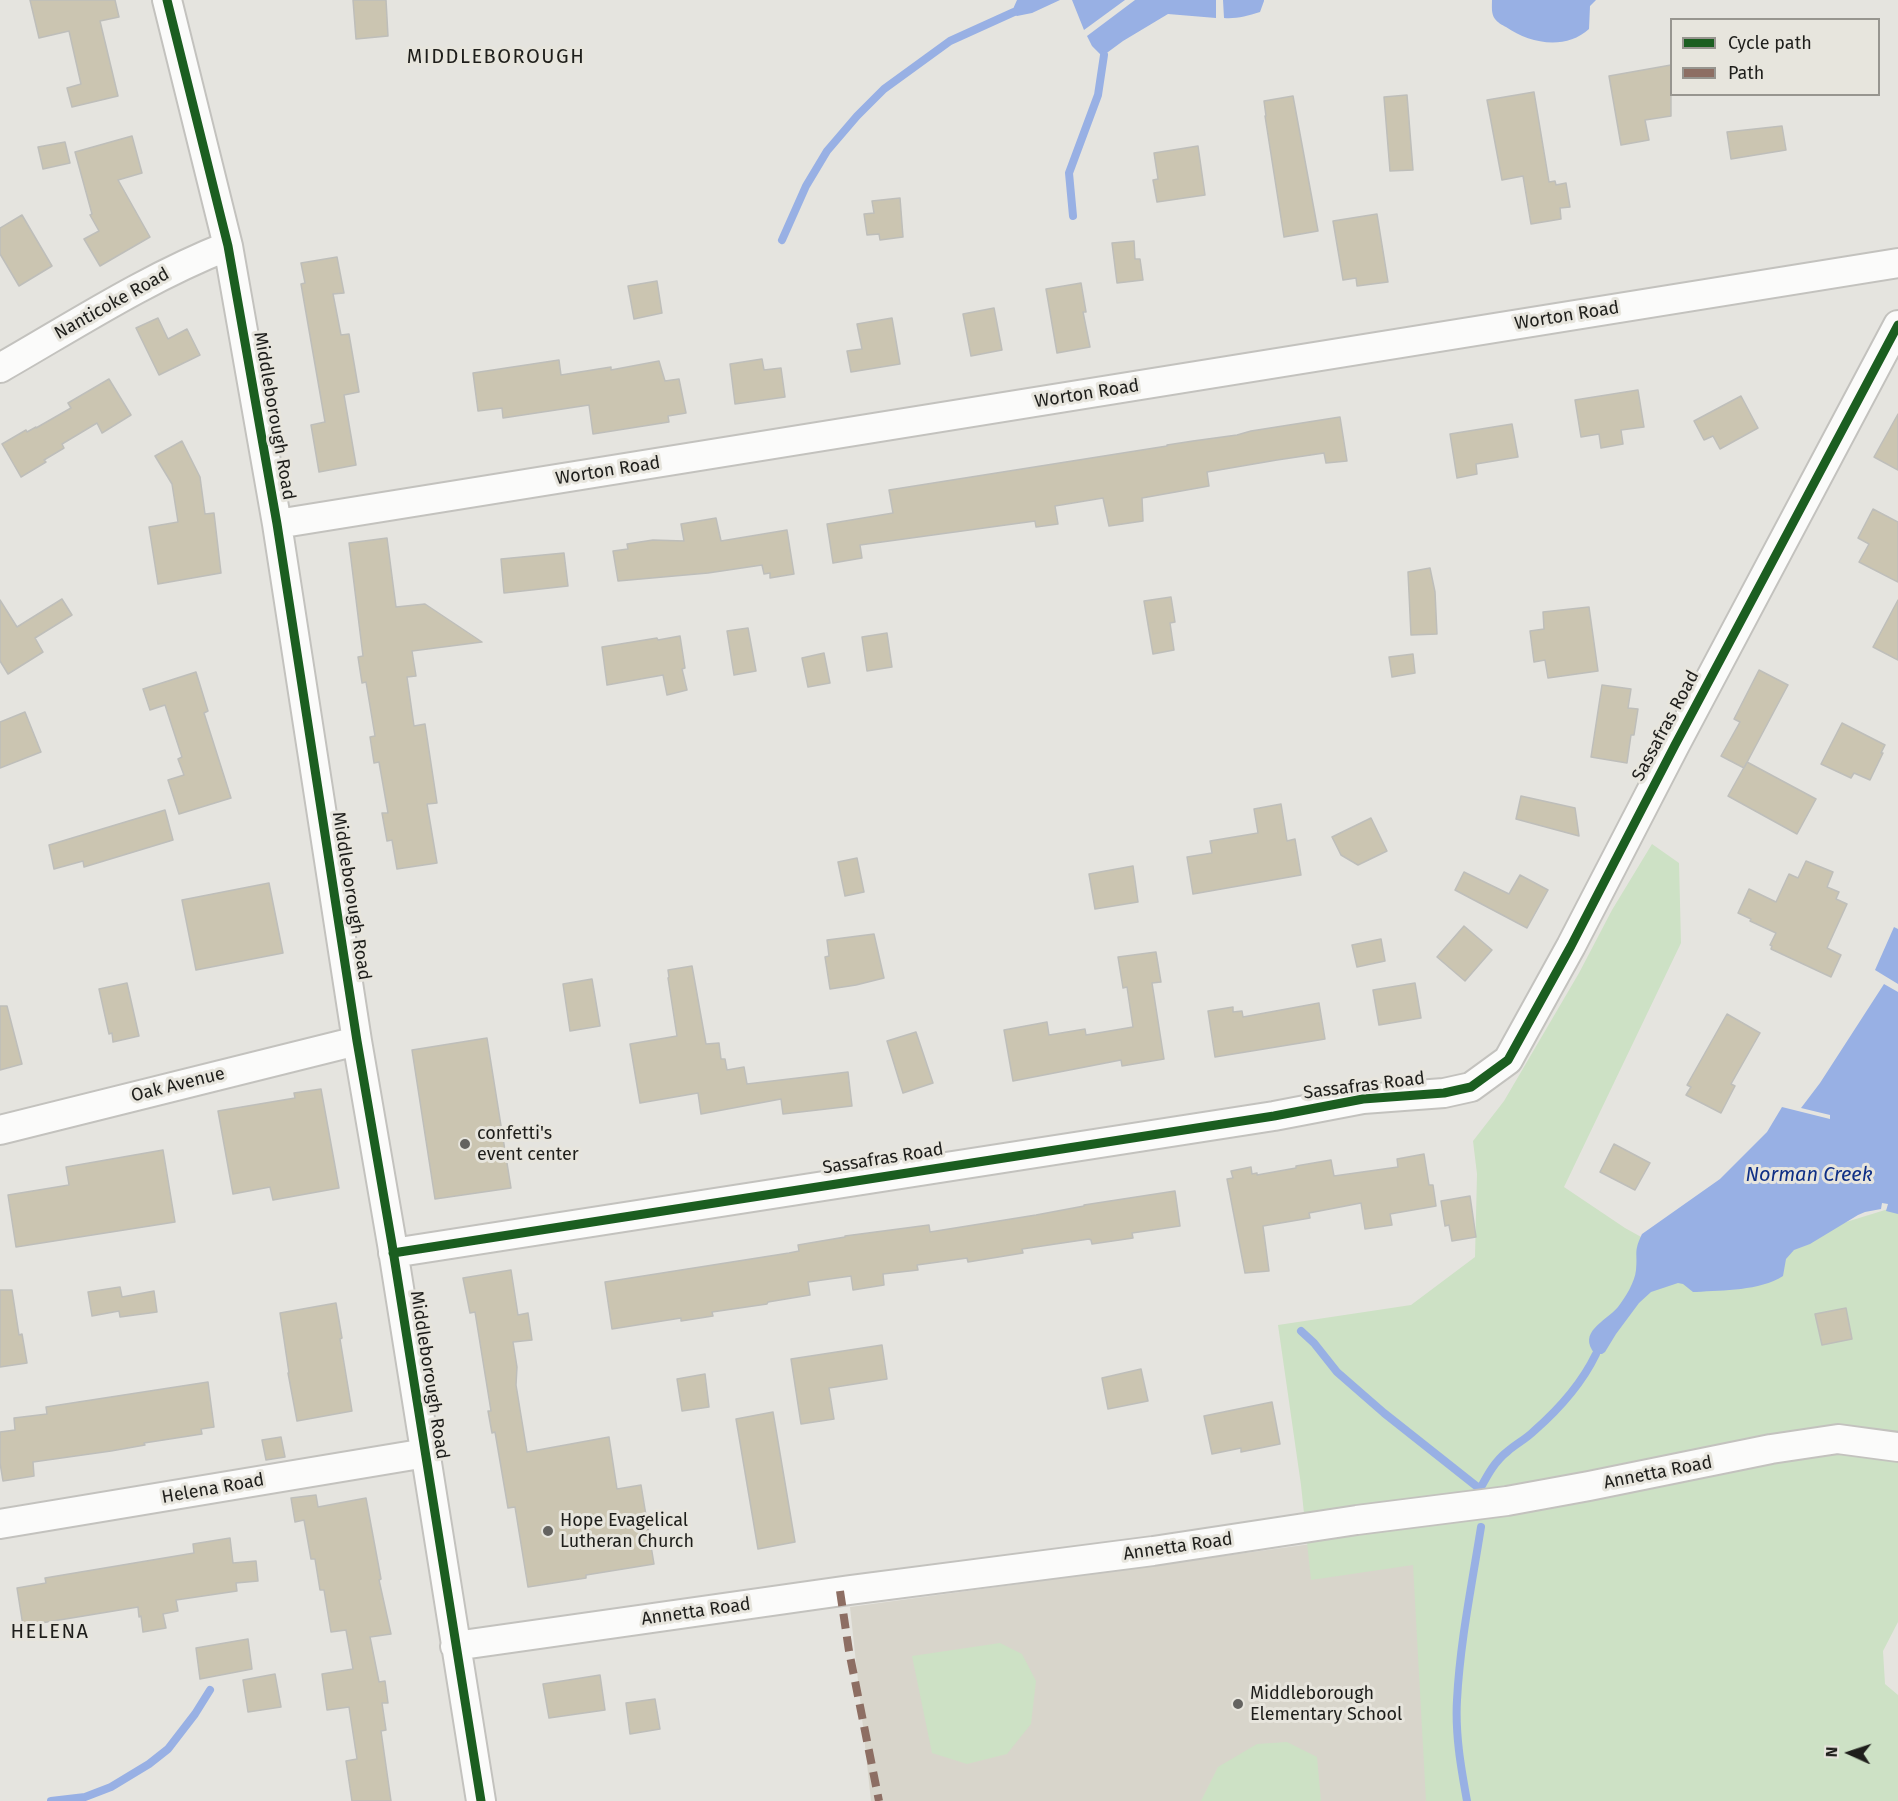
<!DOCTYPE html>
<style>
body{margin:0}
#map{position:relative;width:1898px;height:1801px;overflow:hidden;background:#e5e4df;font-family:"Fira Sans",sans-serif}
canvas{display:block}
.legend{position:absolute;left:1670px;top:18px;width:210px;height:78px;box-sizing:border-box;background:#e7e5dd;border:2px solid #97958f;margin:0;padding:8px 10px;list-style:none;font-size:18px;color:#1e1e1b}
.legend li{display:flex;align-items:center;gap:12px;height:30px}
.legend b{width:30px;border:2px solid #97958f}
.north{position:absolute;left:1820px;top:1723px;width:60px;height:60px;-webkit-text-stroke:4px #e7e5dd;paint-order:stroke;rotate:273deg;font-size:16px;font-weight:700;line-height:24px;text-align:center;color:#1e1e1b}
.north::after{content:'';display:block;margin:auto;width:21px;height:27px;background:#1e1e1b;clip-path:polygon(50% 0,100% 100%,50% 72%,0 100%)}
</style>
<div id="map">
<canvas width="1898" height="1801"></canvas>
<ul class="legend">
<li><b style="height:8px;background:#1b5e20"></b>Cycle path</li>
<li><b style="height:8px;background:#8d6e63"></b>Path</li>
</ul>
<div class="north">N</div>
</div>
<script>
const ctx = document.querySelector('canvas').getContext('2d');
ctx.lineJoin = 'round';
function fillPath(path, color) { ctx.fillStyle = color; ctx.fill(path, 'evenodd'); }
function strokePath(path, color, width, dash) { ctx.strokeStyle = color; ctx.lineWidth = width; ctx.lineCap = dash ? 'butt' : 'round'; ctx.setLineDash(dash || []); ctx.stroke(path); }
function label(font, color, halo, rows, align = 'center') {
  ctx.font = font + ' "Fira Sans",sans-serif'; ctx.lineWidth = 6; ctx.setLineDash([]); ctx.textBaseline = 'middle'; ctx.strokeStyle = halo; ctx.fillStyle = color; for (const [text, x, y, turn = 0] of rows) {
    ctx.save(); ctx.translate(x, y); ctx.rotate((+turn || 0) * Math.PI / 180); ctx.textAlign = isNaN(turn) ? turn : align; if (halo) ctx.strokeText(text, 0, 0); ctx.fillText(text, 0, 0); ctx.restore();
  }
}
const built = new Path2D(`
 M 1465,1523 L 1627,1801 L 871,1801 L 850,1607 Z`);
const green = new Path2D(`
 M 1652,844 L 1679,863 L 1681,943 L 1564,1187 L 1625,1228 L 1697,1268 L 1898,1206 L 1898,1622 L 1883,1651 L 1885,1684 L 1898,1695 L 1898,1801 L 1426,1801 L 1413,1565 L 1311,1580 L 1301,1485 L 1278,1325 L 1411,1305 L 1475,1257 L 1477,1174 L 1473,1141 L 1504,1101 L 1579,973 L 1612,910 Z
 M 1000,1643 L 1022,1654 L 1036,1681 L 1031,1724 L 1007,1754 L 967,1764 L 932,1753 L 912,1656 Z
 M 1287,1742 L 1317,1757 L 1321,1801 L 1201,1801 L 1218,1767 L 1257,1744 Z`);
const water = new Path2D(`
 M 1017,0 L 1060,0 L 1032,13 L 1017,16 L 1015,15 L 1013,9 Z
 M 1072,0 L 1125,0 L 1084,30 Z
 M 1135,0 L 1216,0 L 1216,18 L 1168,14 L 1123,41 L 1104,55 L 1101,55 L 1092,46 L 1087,36 Z
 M 1223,0 L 1264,0 L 1264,1 L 1260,12 C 1247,16 1236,19 1224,18 Z
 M 1492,0 L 1596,0 L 1590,6 L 1589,29 C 1566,50 1530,44 1506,27 C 1502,25 1497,22 1495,19 C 1491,14 1492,6 1492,0 Z
 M 1894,927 L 1898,929 L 1898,984 L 1875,970 Z
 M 1884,984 L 1898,992 L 1898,1214 L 1886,1211 L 1888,1204 L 1882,1203 L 1881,1209 L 1865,1212 L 1858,1215 L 1810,1244 L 1794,1250 L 1786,1259 L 1783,1276 C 1759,1291 1724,1290 1696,1292 L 1693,1292 L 1683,1284 L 1678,1283 L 1651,1292 L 1639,1303 L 1616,1334 L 1605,1352 L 1602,1354 L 1595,1354 C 1577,1332 1605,1322 1618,1307 C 1625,1298 1635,1282 1636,1270 C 1638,1252 1633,1253 1642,1234 L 1720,1179 L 1767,1132 L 1782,1107 L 1830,1119 L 1830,1115 L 1801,1108 L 1820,1083 Z`);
const stream = new Path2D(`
 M 1073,216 L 1069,173 L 1098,95 L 1104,55
 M 782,240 L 806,186 L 827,151 L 857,116 L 884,89 L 950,41 L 1014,12
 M 1301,1331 L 1314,1343 L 1337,1372 L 1384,1413 L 1480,1489 C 1488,1474 1495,1461 1508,1451 C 1516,1444 1526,1439 1534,1431 C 1558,1410 1582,1383 1596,1354
 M 51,1801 L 85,1797 L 111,1787 L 149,1764 L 168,1749 L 195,1714 L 210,1690
 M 1467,1801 C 1461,1768 1455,1734 1457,1700 C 1460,1642 1472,1584 1481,1527`);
const building = new Path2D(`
 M 30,0 L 115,0 L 119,17 L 100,21 L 118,96 L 72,107 L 67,88 L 81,84 L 69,31 L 39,38 Z
 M 353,0 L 386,0 L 388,36 L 356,39 Z
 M 1671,65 L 1671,116 L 1645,120 L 1649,140 L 1621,145 L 1609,76 Z
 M 1534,92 L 1549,182 L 1555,181 L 1556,185 L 1566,183 L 1570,207 L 1560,208 L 1561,219 L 1531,224 L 1523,176 L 1502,180 L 1487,100 Z
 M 1407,95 L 1413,170 L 1390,171 L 1384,97 Z
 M 1293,96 L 1318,231 L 1284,237 L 1265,116 L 1266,116 L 1264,101 Z
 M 1782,126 L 1786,150 L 1731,159 L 1727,132 Z
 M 132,136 L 142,173 L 118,180 L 150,237 L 100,266 L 84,239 L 99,231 L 90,215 L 92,214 L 75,152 Z
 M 65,142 L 70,163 L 43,169 L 38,147 Z
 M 1198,146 L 1205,195 L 1157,202 L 1153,180 L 1158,179 L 1154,153 Z
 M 900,198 L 903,237 L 880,240 L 879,234 L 867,235 L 864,214 L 874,213 L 872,201 Z
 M 1377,214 L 1388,282 L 1357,286 L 1356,278 L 1343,280 L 1333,221 Z
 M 22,215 L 52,266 L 19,286 L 0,254 L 0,228 Z
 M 1134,241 L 1135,259 L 1140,259 L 1143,280 L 1117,283 L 1112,243 Z
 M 337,257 L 344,293 L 333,294 L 341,335 L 349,334 L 359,392 L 344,395 L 356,465 L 319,472 L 311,425 L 325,422 L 301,284 L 305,283 L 301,263 Z
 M 657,281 L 662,313 L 634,319 L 628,286 Z
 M 1081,283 L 1086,312 L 1083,312 L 1090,347 L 1057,353 L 1046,289 Z
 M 994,308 L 1002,350 L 971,356 L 963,314 Z
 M 158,318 L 168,339 L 187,329 L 200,355 L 159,375 L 136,328 Z
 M 892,318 L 900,364 L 851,372 L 847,351 L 862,349 L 857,324 Z
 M 762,359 L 764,370 L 781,368 L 785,397 L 735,404 L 730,364 Z
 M 559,360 L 561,375 L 611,367 L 611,370 L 659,361 L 665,381 L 679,379 L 686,413 L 668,416 L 669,422 L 593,434 L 589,405 L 503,418 L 502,408 L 478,411 L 473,373 Z
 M 109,379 L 131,415 L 102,433 L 97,423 L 62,444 L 64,448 L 44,460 L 46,462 L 21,477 L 2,444 L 26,430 L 27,432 L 36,427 L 36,428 L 71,408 L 68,403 Z
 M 1638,390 L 1644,427 L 1621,430 L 1623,444 L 1601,448 L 1599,434 L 1581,437 L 1575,400 Z
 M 1741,396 L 1758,428 L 1720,449 L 1713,436 L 1704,440 L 1694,421 Z
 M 1898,414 L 1898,470 L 1874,457 Z
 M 1340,417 L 1347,461 L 1326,463 L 1324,453 L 1277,460 L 1207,472 L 1209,486 L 1142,498 L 1143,521 L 1109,526 L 1103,498 L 1055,506 L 1058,524 L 1036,527 L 1035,521 L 860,545 L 862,558 L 833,563 L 827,524 L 893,513 L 889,490 L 1167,446 L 1167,445 L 1193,441 L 1237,435 L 1251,431 Z
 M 1512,424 L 1518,457 L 1476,464 L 1477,474 L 1457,478 L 1450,434 Z
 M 182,441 L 200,477 L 205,514 L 214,513 L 221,573 L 158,584 L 149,527 L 178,522 L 172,484 L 155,456 Z
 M 1873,509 L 1898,522 L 1898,582 L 1859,562 L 1869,544 L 1858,538 Z
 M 716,518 L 721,541 L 787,530 L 794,574 L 770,578 L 770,573 L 764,574 L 762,565 L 708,573 L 618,581 L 613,551 L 628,549 L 627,544 L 653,540 L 684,541 L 681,524 Z
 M 387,538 L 396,607 L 425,604 L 482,642 L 412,651 L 416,676 L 407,677 L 414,726 L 425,724 L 437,803 L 427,804 L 437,863 L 397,869 L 392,840 L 387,841 L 382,813 L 388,813 L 379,762 L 374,763 L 370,737 L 375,736 L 366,682 L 362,683 L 358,657 L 363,656 L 349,543 Z
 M 564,553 L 568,586 L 504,593 L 501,559 Z
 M 1430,568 L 1435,592 L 1437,634 L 1411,635 L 1408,572 Z
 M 1171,597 L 1175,622 L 1170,623 L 1174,650 L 1153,654 L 1144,601 Z
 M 62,599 L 72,615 L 35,638 L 43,652 L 8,674 L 0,661 L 0,600 L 17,627 Z
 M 1898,600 L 1898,660 L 1873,647 Z
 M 1589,607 L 1598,671 L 1548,678 L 1545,660 L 1534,662 L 1530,631 L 1544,629 L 1543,612 Z
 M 748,628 L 756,671 L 734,675 L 727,631 Z
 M 887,633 L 892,667 L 867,671 L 862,637 Z
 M 680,636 L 685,668 L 682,669 L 687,690 L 667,695 L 663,675 L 607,685 L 602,647 L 657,638 L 658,640 Z
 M 824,653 L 830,683 L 808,687 L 802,658 Z
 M 1413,654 L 1415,673 L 1392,677 L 1389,657 Z
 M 1759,670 L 1788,685 L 1744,768 L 1721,756 L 1740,722 L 1734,719 Z
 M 196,672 L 208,711 L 204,713 L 231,798 L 179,814 L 168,780 L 184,775 L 178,759 L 182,757 L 165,705 L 150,710 L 143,689 Z
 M 1602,685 L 1631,689 L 1628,708 L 1638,709 L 1634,735 L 1631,735 L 1627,763 L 1591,757 Z
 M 25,712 L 41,752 L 0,768 L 0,722 Z
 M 1842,723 L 1885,745 L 1881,753 L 1883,753 L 1870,780 L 1854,773 L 1851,778 L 1821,764 Z
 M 1747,762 L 1816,799 L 1797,834 L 1728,796 Z
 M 1521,796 L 1575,808 L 1579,836 L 1516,819 Z
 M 1281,804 L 1287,841 L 1295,839 L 1301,875 L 1193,894 L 1187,857 L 1212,853 L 1210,841 L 1258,833 L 1254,809 Z
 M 165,810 L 173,840 L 84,867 L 83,861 L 54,869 L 49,845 Z
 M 1371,818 L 1387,851 L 1358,865 L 1341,855 L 1332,837 Z
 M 857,858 L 864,892 L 845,896 L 838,862 Z
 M 1806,861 L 1833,872 L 1827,887 L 1839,892 L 1836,899 L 1847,904 L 1827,948 L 1841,955 L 1831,977 L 1771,949 L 1772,946 L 1770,945 L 1776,933 L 1750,921 L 1751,919 L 1738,913 L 1749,889 L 1776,902 L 1789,874 L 1798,878 Z
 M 1133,866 L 1138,902 L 1095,909 L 1089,874 Z
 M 1464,872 L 1509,894 L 1520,875 L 1548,890 L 1527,928 L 1455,890 Z
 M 269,883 L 283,953 L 196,970 L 182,900 Z
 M 1464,926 L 1492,950 L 1465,981 L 1437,957 Z
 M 874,934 L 884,978 L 856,985 L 830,989 L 825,957 L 829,956 L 827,940 Z
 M 1381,939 L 1385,961 L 1357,967 L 1352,945 Z
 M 1156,952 L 1161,982 L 1152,983 L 1164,1059 L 1122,1066 L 1121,1060 L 1013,1081 L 1004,1030 L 1047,1022 L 1049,1035 L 1085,1029 L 1086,1035 L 1133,1027 L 1127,987 L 1123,988 L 1118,957 Z
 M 692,966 L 706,1044 L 719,1043 L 721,1059 L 725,1059 L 727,1070 L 744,1067 L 747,1084 L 848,1072 L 852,1106 L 783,1114 L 781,1099 L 701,1114 L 698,1093 L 640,1103 L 630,1044 L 677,1036 L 668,978 L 669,977 L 668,970 Z
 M 592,979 L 600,1026 L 570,1031 L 563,984 Z
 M 127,983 L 139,1036 L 113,1042 L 112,1033 L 109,1034 L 99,989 Z
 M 1415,983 L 1421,1018 L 1379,1025 L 1373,990 Z
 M 1319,1003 L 1325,1039 L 1215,1057 L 1208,1011 L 1233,1007 L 1233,1012 L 1242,1011 L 1243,1017 Z
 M 0,1006 L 7,1006 L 22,1064 L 0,1070 Z
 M 1727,1014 L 1760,1033 L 1731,1084 L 1735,1086 L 1721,1113 L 1686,1095 L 1691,1087 L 1687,1085 Z
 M 916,1032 L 933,1083 L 903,1093 L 887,1041 Z
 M 487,1038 L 511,1188 L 435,1199 L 412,1050 Z
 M 321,1089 L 339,1188 L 273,1200 L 270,1187 L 233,1194 L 218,1111 L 295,1098 L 294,1093 Z
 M 1614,1144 L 1650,1163 L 1635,1190 L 1600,1172 Z
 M 163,1150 L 175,1222 L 16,1247 L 8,1195 L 69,1185 L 66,1167 Z
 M 1424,1154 L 1429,1185 L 1433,1185 L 1436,1206 L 1390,1214 L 1392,1225 L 1365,1229 L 1361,1203 L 1309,1213 L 1310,1218 L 1263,1226 L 1269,1271 L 1245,1273 L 1227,1179 L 1233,1178 L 1231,1171 L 1251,1167 L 1252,1174 L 1257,1173 L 1257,1175 L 1296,1168 L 1296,1166 L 1331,1160 L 1334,1176 L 1398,1167 L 1397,1159 Z
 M 1175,1191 L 1180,1226 L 1132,1233 L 1133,1238 L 1092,1244 L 1091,1240 L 1089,1239 L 1022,1249 L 1023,1253 L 968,1262 L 967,1258 L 917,1265 L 918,1270 L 883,1274 L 884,1285 L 853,1290 L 851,1276 L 808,1282 L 810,1295 L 768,1302 L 767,1304 L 712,1312 L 713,1316 L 681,1321 L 681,1318 L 612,1329 L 605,1282 L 789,1253 L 799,1251 L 798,1245 L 845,1237 L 845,1236 L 929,1225 L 930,1232 L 1036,1215 L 1084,1206 L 1084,1205 Z
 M 1470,1196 L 1476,1237 L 1452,1241 L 1449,1225 L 1445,1226 L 1441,1201 Z
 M 511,1270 L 518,1315 L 528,1313 L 532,1340 L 513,1342 L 517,1367 L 516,1385 L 527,1452 L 609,1437 L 617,1489 L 641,1485 L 654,1564 L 586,1575 L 586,1578 L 528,1587 L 515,1507 L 508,1508 L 495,1432 L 492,1433 L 488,1411 L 491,1411 L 475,1312 L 470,1313 L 463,1278 Z
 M 120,1287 L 122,1297 L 154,1291 L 157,1312 L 120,1317 L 119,1311 L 92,1316 L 88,1292 Z
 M 0,1290 L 12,1290 L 19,1335 L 22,1334 L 27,1363 L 0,1367 Z
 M 336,1303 L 342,1338 L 340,1339 L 352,1411 L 297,1421 L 288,1373 L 289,1373 L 280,1313 Z
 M 1846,1308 L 1852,1339 L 1822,1345 L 1815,1314 Z
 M 882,1345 L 887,1379 L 829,1388 L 834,1419 L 801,1424 L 791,1359 Z
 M 1141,1369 L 1148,1401 L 1108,1409 L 1102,1378 Z
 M 705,1374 L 709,1407 L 682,1411 L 677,1379 Z
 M 208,1382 L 214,1427 L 201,1429 L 202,1434 L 144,1443 L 145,1445 L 111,1451 L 33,1462 L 34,1476 L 3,1481 L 0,1463 L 0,1432 L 15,1430 L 14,1418 L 47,1414 L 46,1407 Z
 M 1272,1402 L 1280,1444 L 1241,1452 L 1241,1448 L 1212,1454 L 1204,1416 Z
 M 773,1412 L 795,1542 L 758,1549 L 736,1419 Z
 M 281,1437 L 285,1457 L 266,1460 L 262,1440 Z
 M 316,1495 L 318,1507 L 366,1498 L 381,1579 L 379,1580 L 391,1634 L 370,1637 L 379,1682 L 385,1681 L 388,1703 L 382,1703 L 386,1730 L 381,1731 L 391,1801 L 352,1801 L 346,1761 L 357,1759 L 349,1707 L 327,1710 L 322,1674 L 353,1669 L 346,1630 L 331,1632 L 324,1590 L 320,1590 L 315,1559 L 311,1559 L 304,1520 L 295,1522 L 291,1498 Z
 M 230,1538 L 233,1563 L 256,1561 L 258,1581 L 236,1583 L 237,1591 L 176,1600 L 178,1611 L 163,1614 L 166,1628 L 143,1632 L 141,1616 L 139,1617 L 138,1607 L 23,1626 L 17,1588 L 46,1583 L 45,1578 L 194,1553 L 193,1544 Z
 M 248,1639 L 252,1669 L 200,1679 L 196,1648 Z
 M 275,1674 L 281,1707 L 248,1712 L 243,1680 Z
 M 600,1675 L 605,1710 L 549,1718 L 543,1684 Z
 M 655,1699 L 660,1729 L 630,1734 L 626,1703 Z`);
const minor = new Path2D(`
 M 167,0 L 228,246 L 277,524 L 357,1041 L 392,1244 L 481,1801
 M 0,368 C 75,325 147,278 228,246
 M 277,524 L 1898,263
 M 0,1130 L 357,1041
 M 393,1253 L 1274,1116 L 1363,1099 L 1444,1093 L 1471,1087 L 1508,1060 L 1571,946 L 1675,745 L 1898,325
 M 0,1524 L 426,1453
 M 455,1646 L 850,1590 L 1153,1551 L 1357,1520 L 1507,1501 L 1589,1486 L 1771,1449 L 1838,1439 L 1898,1447`);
const quiet = new Path2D(`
 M 840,1591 L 849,1651 L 879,1801`);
const cycleway = new Path2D(`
 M 167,0 L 228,246 L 277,524 L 357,1041 L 392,1244 L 481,1801
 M 393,1253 L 1274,1116 L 1363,1099 L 1444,1093 L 1471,1087 L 1508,1060 L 1571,946 L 1675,745 L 1898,325`);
const markers = [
 [465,1144,6,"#646360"],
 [548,1531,6,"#646360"],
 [1238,1704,6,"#646360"]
];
const streetNames = [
 ["Nanticoke Road",112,304,-29],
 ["Worton Road",1567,316,-9],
 ["Worton Road",1087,394,-9],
 ["Middleborough Road",274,416,80],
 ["Worton Road",608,471,-9],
 ["Sassafras Road",1666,726,-62],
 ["Middleborough Road",351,896,81],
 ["Oak Avenue",178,1085,-14],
 ["Sassafras Road",1364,1086,-7],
 ["Sassafras Road",883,1159,-9],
 ["Middleborough Road",429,1375,81],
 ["Annetta Road",1658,1473,-11],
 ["Helena Road",213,1489,-10],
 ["Annetta Road",1178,1547,-8],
 ["Annetta Road",696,1612,-8]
];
const poiNames = [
 ["confetti's",477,1134],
 ["event center",477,1155],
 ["Hope Evagelical",560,1521],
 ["Lutheran Church",560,1542],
 ["Middleborough",1250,1694],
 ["Elementary School",1250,1715]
];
const neighbourhoodNames = [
 ["MIDDLEBOROUGH",496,57],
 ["HELENA",50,1632]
];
const waterNames = [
 ["Norman Creek",1809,1175]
];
fillPath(built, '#d8d5cb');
fillPath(green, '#cde1c5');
fillPath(water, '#98b0e4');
strokePath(stream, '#98b0e4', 8);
fillPath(building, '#cbc5b1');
strokePath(building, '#bebeba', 1.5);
strokePath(minor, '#c3c2be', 32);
strokePath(minor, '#fbfbfa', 28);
strokePath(quiet, '#8d6e63', 8, [15, 8]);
strokePath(cycleway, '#1b5e20', 9);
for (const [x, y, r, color] of markers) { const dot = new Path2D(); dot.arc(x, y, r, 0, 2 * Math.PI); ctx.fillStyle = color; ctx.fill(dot); strokePath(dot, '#e7e5dd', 2); }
label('18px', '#1e1e1b', '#e7e5dd', streetNames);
label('18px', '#1e1e1b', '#e7e5dd', poiNames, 'left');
ctx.letterSpacing = '1.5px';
label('20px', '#1e1e1b', '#e7e5dd', neighbourhoodNames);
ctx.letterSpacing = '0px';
label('italic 20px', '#0f2f85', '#e7e5dd', waterNames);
</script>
